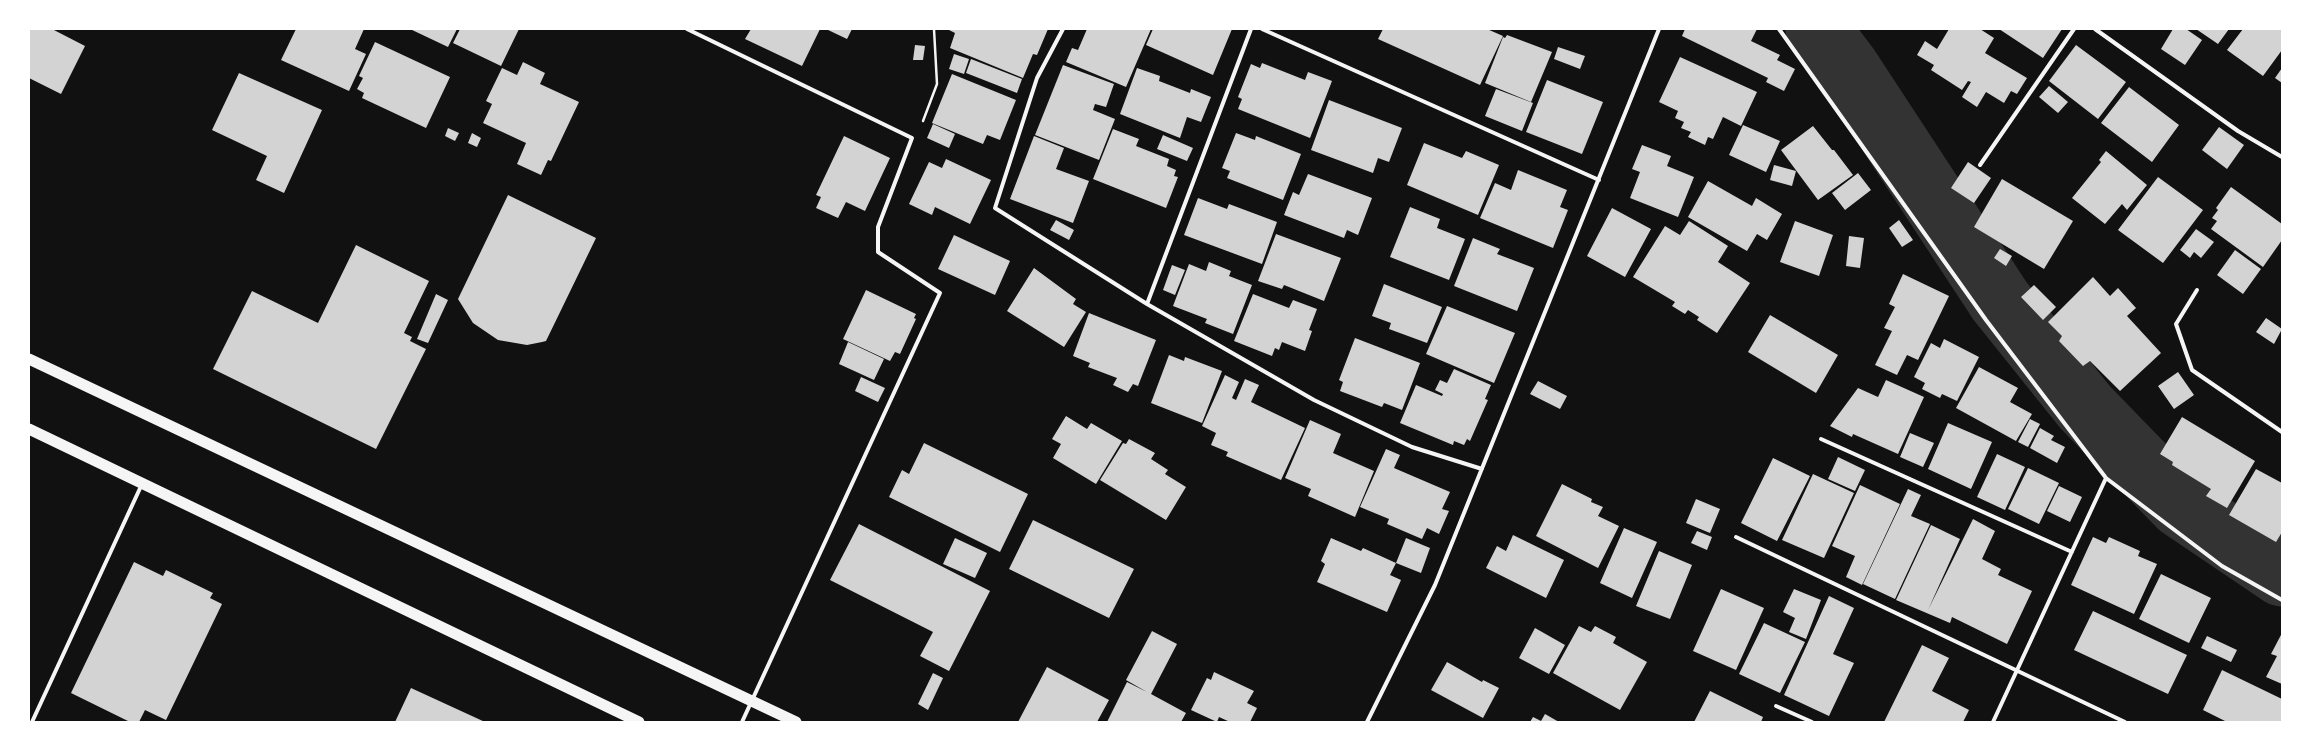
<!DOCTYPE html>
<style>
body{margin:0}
#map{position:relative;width:2311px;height:751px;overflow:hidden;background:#111;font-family:Lato,sans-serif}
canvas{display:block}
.frame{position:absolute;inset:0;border:30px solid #fff;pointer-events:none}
</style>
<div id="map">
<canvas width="2311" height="751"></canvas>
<div class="frame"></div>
</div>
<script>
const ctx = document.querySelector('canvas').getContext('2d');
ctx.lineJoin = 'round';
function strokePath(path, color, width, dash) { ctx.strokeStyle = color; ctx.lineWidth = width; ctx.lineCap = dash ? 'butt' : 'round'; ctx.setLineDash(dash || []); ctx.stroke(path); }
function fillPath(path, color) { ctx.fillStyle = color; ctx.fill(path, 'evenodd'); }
const river = new Path2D(`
 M 1818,29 L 1848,69 L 2000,301 L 2085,407 L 2180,505 L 2282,574`);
const building = new Path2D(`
 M 29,29 L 52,29 L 85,46 L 61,94 L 29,78 Z
 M 296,29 L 364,29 L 355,49 L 366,54 L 349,91 L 281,60 Z
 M 410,29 L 457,29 L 448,47 Z
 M 460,29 L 519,29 L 501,66 L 453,43 Z
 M 751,29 L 820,29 L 802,66 L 745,39 Z
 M 826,29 L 852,29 L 847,39 Z
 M 947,29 L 1048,29 L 1037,55 L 1033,54 L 1023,78 L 950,48 L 955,33 Z
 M 1087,29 L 1151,29 L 1126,87 L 1066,62 L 1072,48 L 1078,50 Z
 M 1153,29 L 1232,29 L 1213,75 L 1146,45 Z
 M 1383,29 L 1487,29 L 1503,36 L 1480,85 L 1378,39 Z
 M 1685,29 L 1757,29 L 1751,41 L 1780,55 L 1777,60 L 1795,69 L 1784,91 L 1766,82 L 1768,78 L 1682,36 Z
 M 1949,29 L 1980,29 L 1994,38 L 1985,53 L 2027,78 L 2017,94 L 2011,91 L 2004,103 L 1986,92 L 1977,107 L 1962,97 L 1971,82 L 1968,81 L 1962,90 L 1931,70 L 1934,65 L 1917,55 L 1925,41 L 1937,49 Z
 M 1999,29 L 2062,29 L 2043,58 Z
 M 2173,29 L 2186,29 L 2202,40 L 2185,65 L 2161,49 Z
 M 2196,29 L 2229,29 L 2218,44 Z
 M 2243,29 L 2282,29 L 2282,50 L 2263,76 L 2227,50 Z
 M 1507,35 L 1552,52 L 1531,102 L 1485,83 L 1503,37 L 1505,38 Z
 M 375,42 L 450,77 L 426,128 L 362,98 L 364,93 L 357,89 L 363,78 L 359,76 Z
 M 915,45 L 925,46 L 923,60 L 913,60 Z
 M 2076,45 L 2126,82 L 2098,119 L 2049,81 Z
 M 1558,47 L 1585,56 L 1580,69 L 1554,59 Z
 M 954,54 L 969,59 L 964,74 L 949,69 Z
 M 1680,57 L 1757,92 L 1741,126 L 1723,117 L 1713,139 L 1708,137 L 1705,145 L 1688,137 L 1691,132 L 1681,128 L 1684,122 L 1675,118 L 1678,111 L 1659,102 Z
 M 971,59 L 1022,79 L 1017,93 L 966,73 Z
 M 523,62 L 545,73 L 540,84 L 579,102 L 551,161 L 548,160 L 541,175 L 517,164 L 526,143 L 483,123 L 492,104 L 486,101 L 502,68 L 517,75 Z
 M 1262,63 L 1305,80 L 1308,72 L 1332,81 L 1310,138 L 1238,109 L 1242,99 L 1238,97 L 1251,64 L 1260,68 Z
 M 1063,65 L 1114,84 L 1106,107 L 1095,104 L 1093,110 L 1115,119 L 1099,160 L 1035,135 Z
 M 1137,68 L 1160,76 L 1159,81 L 1190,93 L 1191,89 L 1211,97 L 1201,122 L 1187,117 L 1180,138 L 1120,114 Z
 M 2282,68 L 2282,83 L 2275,78 Z
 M 239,73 L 322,110 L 284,193 L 256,180 L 267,156 L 212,130 Z
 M 952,74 L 1016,100 L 1000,140 L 987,135 L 983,144 L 932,123 Z
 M 1547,80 L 1603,102 L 1582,154 L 1526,132 Z
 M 2049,86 L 2068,102 L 2058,113 L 2039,97 Z
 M 2129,87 L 2179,125 L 2152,162 L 2101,123 Z
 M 1496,89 L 1533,103 L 1522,131 L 1485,116 Z
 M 1329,100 L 1402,128 L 1389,162 L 1378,158 L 1373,173 L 1311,150 Z
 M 933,124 L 955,134 L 949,148 L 927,138 Z
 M 1743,125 L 1780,141 L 1766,172 L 1729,155 Z
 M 1813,126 L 1832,150 L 1834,150 L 1853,175 L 1818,200 L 1781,150 Z
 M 2219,127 L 2244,145 L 2227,169 L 2202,150 Z
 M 448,128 L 459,133 L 455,141 L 445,136 Z
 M 1113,129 L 1139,139 L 1136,146 L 1169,159 L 1167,166 L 1176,170 L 1174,176 L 1178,177 L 1166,208 L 1093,179 Z
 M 472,133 L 481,138 L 477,147 L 468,143 Z
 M 1236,133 L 1255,140 L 1256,136 L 1301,154 L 1283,200 L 1227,178 L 1230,171 L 1222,168 Z
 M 1163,135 L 1193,148 L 1187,161 L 1157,149 Z
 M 844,136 L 890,158 L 865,211 L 846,202 L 838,218 L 816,208 L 821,197 L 816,195 Z
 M 1034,136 L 1064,148 L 1056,169 L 1089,181 L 1073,223 L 1010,199 Z
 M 1424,143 L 1462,158 L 1466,151 L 1499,165 L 1478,215 L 1407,185 Z
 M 1642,145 L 1671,156 L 1667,166 L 1694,177 L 1678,217 L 1630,198 L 1640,172 L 1632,169 Z
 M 2106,151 L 2147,185 L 2127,210 L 2122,204 L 2105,224 L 2072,198 L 2101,162 L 2099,160 Z
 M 946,159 L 991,180 L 970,224 L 935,207 L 932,215 L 909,204 L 929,162 L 942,168 Z
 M 1968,162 L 1991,178 L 1974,203 L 1951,188 Z
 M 1774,165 L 1796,171 L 1792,186 L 1770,180 Z
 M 1518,170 L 1567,190 L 1560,207 L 1568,210 L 1553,248 L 1480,218 L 1495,183 L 1511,190 Z
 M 1858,173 L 1871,190 L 1845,210 L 1832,193 Z
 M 1308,174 L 1372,198 L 1358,235 L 1347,230 L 1344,238 L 1284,215 L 1293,192 L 1299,195 Z
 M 2158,177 L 2203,210 L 2163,263 L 2118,230 Z
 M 2002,179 L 2073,221 L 2044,269 L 1974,227 Z
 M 1708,181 L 1752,206 L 1756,198 L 1782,214 L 1767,240 L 1757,234 L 1747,251 L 1688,217 Z
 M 2231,187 L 2282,224 L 2282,240 L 2263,267 L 2211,229 L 2217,221 L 2212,218 L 2218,210 L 2216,208 Z
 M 508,195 L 596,238 L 546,341 L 542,342 L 527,345 L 498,340 L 473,323 L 458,299 Z
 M 1198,198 L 1227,209 L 1229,204 L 1277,222 L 1262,264 L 1184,235 Z
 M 1410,207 L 1440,219 L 1437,228 L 1465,239 L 1449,280 L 1390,257 Z
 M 1612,208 L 1651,229 L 1625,277 L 1587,256 Z
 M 1056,220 L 1074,230 L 1069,240 L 1050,230 Z
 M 1899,220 L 1913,240 L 1902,247 L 1889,228 Z
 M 1689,221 L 1728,246 L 1718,262 L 1750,283 L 1717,333 L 1697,320 L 1699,317 L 1688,310 L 1685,314 L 1672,306 L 1675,302 L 1633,277 L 1665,226 L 1680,235 Z
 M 1795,221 L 1833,235 L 1819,276 L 1780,262 Z
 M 2196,229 L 2214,242 L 2201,258 L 2194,252 L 2190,258 L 2180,250 Z
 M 1276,234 L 1341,258 L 1324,301 L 1284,285 L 1282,289 L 1258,281 Z
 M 954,235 L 1010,261 L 995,295 L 938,269 Z
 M 1849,236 L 1864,238 L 1860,268 L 1846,266 Z
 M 1473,238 L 1500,249 L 1497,254 L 1534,268 L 1517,311 L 1454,286 Z
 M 356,245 L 429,281 L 404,333 L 412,337 L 410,341 L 426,349 L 376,449 L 213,369 L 252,291 L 318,323 Z
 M 2000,249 L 2012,256 L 2006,266 L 1994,258 Z
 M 2235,250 L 2261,269 L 2243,294 L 2217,275 Z
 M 1209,262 L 1231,271 L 1229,276 L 1252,285 L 1233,334 L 1205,323 L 1207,319 L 1173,306 L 1189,264 L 1206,271 Z
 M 1172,265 L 1185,270 L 1175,295 L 1163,290 Z
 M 1034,268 L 1076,299 L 1073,304 L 1086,312 L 1064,347 L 1007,311 Z
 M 1903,274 L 1949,296 L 1918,360 L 1907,355 L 1897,375 L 1875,365 L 1892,331 L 1884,328 L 1895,307 L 1889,304 Z
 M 2093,277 L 2110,296 L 2118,288 L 2136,308 L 2127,316 L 2161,353 L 2120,391 L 2090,361 L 2083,366 L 2059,341 L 2062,336 L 2048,322 Z
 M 1384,284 L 1442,307 L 1427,343 L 1389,329 L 1391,323 L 1372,316 Z
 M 2034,285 L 2056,307 L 2043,320 L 2021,297 Z
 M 866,290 L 916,314 L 914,318 L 916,319 L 900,354 L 895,352 L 890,361 L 843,339 Z
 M 436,294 L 448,300 L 428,343 L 417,339 Z
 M 1253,294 L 1289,308 L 1293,300 L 1317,309 L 1309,330 L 1312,331 L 1305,351 L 1282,342 L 1279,350 L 1275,348 L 1272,356 L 1234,341 Z
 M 1447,306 L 1515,333 L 1494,383 L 1426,354 Z
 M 1089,313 L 1156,340 L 1138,386 L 1133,384 L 1128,392 L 1113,385 L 1117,378 L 1088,367 L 1090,363 L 1073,356 Z
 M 1770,315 L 1838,355 L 1816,393 L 1748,352 Z
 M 2266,318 L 2282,329 L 2274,344 L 2256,332 Z
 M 1355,338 L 1420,363 L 1402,410 L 1384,403 L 1382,407 L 1340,391 L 1343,382 L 1339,380 Z
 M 1944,339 L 1979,357 L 1957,401 L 1942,394 L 1940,398 L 1922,389 L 1925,383 L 1914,377 L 1931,343 L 1940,348 Z
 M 848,342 L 884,359 L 874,380 L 839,364 Z
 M 1169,355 L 1184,361 L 1185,357 L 1222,371 L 1202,423 L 1151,403 Z
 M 1979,367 L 2018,388 L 2010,402 L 2032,414 L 2016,441 L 1956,408 Z
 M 1454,369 L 1491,385 L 1485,399 L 1488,400 L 1470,441 L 1467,439 L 1464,445 L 1454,441 L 1453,445 L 1400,423 L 1416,385 L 1442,396 L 1443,394 L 1435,390 L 1440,380 L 1447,383 Z
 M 2178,372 L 2194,395 L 2174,409 L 2158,386 Z
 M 1225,375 L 1239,382 L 1232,398 L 1236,400 L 1245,379 L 1259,385 L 1251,402 L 1305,428 L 1281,480 L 1226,456 L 1228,452 L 1211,445 L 1216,433 L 1202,426 Z
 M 861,377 L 885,388 L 878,402 L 855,391 Z
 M 1886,380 L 1924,397 L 1898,454 L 1853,434 L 1852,437 L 1830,426 L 1858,388 L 1878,397 Z
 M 1538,381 L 1567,396 L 1560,409 L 1530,394 Z
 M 1066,416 L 1087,429 L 1091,423 L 1122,441 L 1096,484 L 1053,458 L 1061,444 L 1052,439 Z
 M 2182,417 L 2255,461 L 2227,508 L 2206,496 L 2211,489 L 2172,465 L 2173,462 L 2160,454 Z
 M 2030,419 L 2040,424 L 2028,447 L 2018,442 Z
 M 1310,420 L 1341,434 L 1333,453 L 1374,471 L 1355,517 L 1308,496 L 1311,489 L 1285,478 Z
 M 1948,423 L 1992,442 L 1971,489 L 1928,469 Z
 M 2040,428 L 2054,436 L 2051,440 L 2065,447 L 2057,463 L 2030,448 Z
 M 1910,433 L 1934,443 L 1923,467 L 1900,457 Z
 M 1129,439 L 1155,453 L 1151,459 L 1168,470 L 1165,474 L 1186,487 L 1166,520 L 1100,480 L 1123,443 L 1126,444 Z
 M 924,443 L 1028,494 L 1000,552 L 889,497 L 902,470 L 909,474 Z
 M 1386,449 L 1400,455 L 1394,468 L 1450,492 L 1442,509 L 1449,511 L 1439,534 L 1427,528 L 1422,539 L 1387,524 L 1389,519 L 1360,507 Z
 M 1997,454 L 2025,467 L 2005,510 L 1977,497 Z
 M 1838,457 L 1865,470 L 1855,491 L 1828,479 Z
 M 1773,458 L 1810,476 L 1777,541 L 1741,523 Z
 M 2028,468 L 2059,483 L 2039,524 L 2008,509 Z
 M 2256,469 L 2282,483 L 2282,532 L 2276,542 L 2229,515 Z
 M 1813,474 L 1854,493 L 1824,558 L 1782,540 Z
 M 1562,484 L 1592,499 L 1591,502 L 1603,507 L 1598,516 L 1619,526 L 1598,568 L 1536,536 Z
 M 1860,485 L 1900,504 L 1862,585 L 1846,577 L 1855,556 L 1832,546 Z
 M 2059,486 L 2082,497 L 2070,522 L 2047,511 Z
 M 1908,489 L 1921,495 L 1911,516 L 1930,524 L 1895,599 L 1863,584 Z
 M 1696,499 L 1720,509 L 1710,533 L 1686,523 Z
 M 1973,519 L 1995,531 L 1982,559 L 2001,569 L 1998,575 L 2032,591 L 2007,644 L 1952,617 L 1950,623 L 1896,600 L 1931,525 L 1960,539 L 1928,610 Z
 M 1033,520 L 1134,569 L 1109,618 L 1009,569 Z
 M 859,524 L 990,591 L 949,671 L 920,656 L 933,632 L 830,580 Z
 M 1624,528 L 1657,542 L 1632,598 L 1600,583 Z
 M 1697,531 L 1712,537 L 1707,550 L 1691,543 Z
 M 1513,535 L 1564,560 L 1546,598 L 1486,568 L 1497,546 L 1506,551 Z
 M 2093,537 L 2106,543 L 2109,537 L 2140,551 L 2138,556 L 2157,564 L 2134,614 L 2071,585 Z
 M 955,538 L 987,553 L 975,578 L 943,564 Z
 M 1331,538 L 1361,551 L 1363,548 L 1396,563 L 1390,575 L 1401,580 L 1387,612 L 1317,582 L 1325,564 L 1321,561 Z
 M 1406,538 L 1430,548 L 1421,573 L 1396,563 Z
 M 1659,551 L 1692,565 L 1670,619 L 1636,606 Z
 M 134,562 L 163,576 L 166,570 L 213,593 L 210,598 L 222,604 L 166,720 L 145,710 L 139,722 L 130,722 L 71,693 Z
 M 2161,574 L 2211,598 L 2189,643 L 2139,619 Z
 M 1721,589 L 1764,608 L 1736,670 L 1693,651 Z
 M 1794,589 L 1821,600 L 1806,639 L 1789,632 L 1795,618 L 1783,612 Z
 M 1829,596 L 1854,608 L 1833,654 L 1854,663 L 1829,716 L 1784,695 Z
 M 2093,611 L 2187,655 L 2168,694 L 2074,650 Z
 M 1764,623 L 1805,642 L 1780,693 L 1739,674 Z
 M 1579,626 L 1591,632 L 1595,626 L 1616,637 L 1613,643 L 1647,662 L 1620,710 L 1553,673 Z
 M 1535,628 L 1565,645 L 1549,674 L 1519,658 Z
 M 1152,631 L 1177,644 L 1151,694 L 1186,713 L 1181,722 L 1107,722 L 1127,682 L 1147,692 L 1126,680 Z
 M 2282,633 L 2282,684 L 2266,677 L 2277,656 L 2271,654 Z
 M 2207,636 L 2237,650 L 2231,662 L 2201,648 Z
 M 1922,645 L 1949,658 L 1932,691 L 1969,710 L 1963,722 L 1884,722 Z
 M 1447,662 L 1482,682 L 1483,680 L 1499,688 L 1483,718 L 1431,690 Z
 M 1047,667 L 1109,700 L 1097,722 L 1018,722 Z
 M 2222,670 L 2282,699 L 2282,722 L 2227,722 L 2203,710 Z
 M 1214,672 L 1254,691 L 1247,703 L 1257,708 L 1250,722 L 1230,722 L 1219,717 L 1217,722 L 1191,710 L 1207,678 L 1211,680 Z
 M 933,673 L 943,678 L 928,710 L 918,704 Z
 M 411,688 L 485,722 L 395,722 Z
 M 1710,691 L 1763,717 L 1761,722 L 1694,722 Z
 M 1545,714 L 1559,722 L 1530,722 L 1533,717 L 1541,721 Z`);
const path = new Path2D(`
 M 923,121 L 937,84 L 934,29`);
const minor = new Path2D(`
 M 687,29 L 912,138 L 878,227 L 878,252 L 940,293 L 742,722
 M 1063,29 L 1037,78 L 995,208 L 1147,304 L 1314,400 L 1412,447 L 1482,469
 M 1262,29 L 1599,180
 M 1779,29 L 1986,320 L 2106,478 L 2222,566 L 2282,600
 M 2095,29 L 2238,131 L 2282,157
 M 1980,165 L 2074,29
 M 2197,290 L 2176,324 L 2192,370 L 2282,432
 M 1147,304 L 1251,29
 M 1821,439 L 2072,552
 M 1736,537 L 2125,722
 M 1776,706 L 1812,722
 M 32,722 L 142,484
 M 1367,722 L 1435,585 L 1659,29
 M 1993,722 L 2106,478`);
const trunk = new Path2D(`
 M 29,359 L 796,722
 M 29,429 L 639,722`);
strokePath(river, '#333', 65);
fillPath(building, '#d3d3d3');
strokePath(path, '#f5f5f5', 2.5);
strokePath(minor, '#f5f5f5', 4);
strokePath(trunk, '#f5f5f5', 11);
</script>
